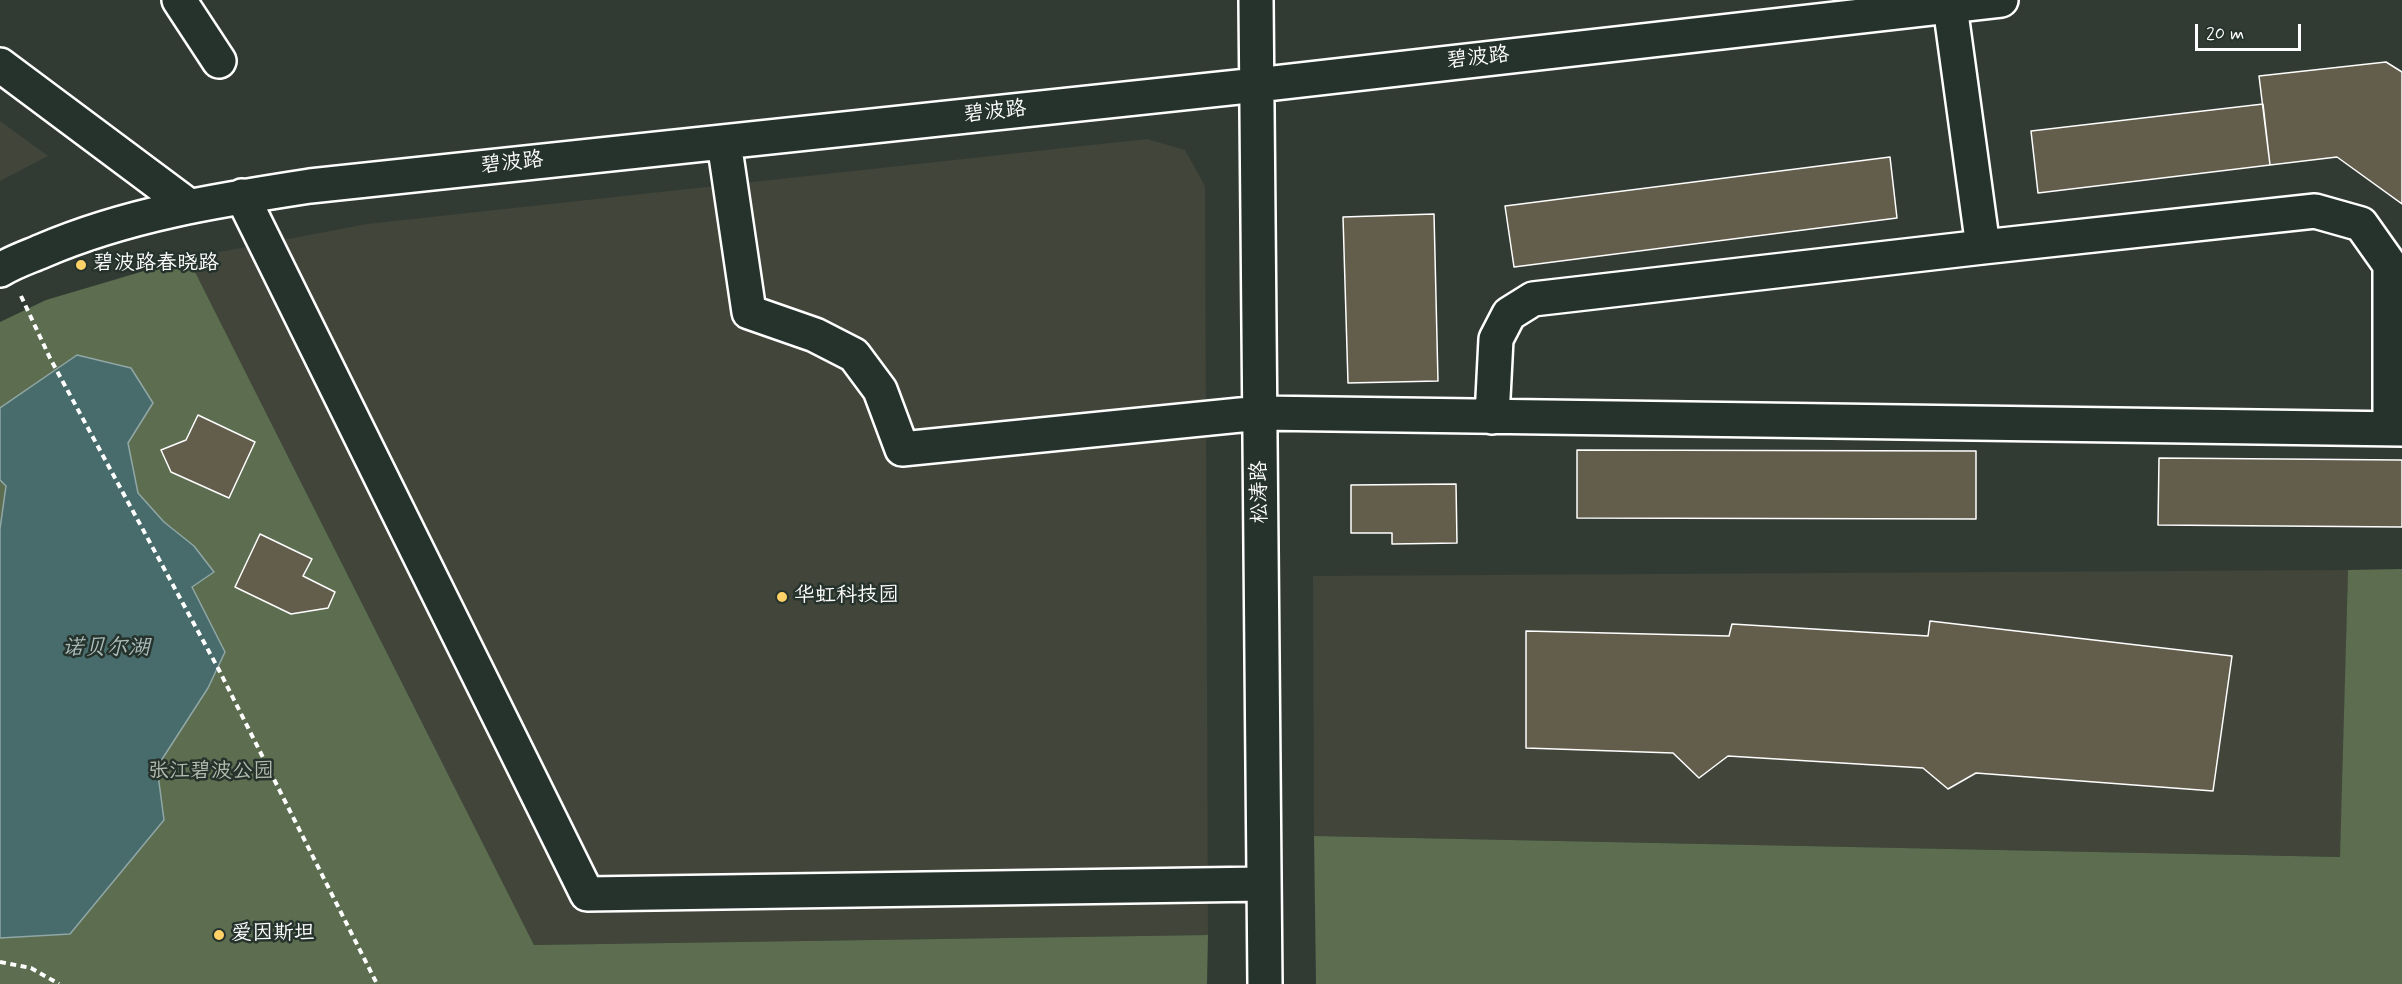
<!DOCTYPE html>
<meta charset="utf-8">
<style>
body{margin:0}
#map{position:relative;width:2402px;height:984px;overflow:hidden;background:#323b33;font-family:Mynerve,sans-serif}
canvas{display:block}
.scale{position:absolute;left:2195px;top:24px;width:106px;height:27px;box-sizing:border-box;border:3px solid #fff;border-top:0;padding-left:8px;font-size:18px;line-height:21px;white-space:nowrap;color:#fff;-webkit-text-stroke:4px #26332d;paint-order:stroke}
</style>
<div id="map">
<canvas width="2402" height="984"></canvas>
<div class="scale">20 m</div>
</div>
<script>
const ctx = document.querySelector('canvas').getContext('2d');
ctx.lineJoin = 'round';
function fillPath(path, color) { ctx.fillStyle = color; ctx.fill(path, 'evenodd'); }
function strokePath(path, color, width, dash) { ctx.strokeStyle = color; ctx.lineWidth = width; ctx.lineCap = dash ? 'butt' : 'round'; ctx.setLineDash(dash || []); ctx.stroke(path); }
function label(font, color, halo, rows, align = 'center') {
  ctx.font = font + ' Mynerve,"LXGW WenKai TC",sans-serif'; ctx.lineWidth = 5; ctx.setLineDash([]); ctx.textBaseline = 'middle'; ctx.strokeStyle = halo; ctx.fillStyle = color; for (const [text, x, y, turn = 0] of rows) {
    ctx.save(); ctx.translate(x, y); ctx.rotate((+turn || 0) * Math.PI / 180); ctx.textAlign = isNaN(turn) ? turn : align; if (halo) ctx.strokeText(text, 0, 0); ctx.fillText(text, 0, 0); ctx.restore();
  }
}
const built = new Path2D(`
 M 0,121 L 48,156 L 0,181 Z
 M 1147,139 L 1185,150 L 1205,186 L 1208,935 L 534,945 L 188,258 L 367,224 Z
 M 2348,570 L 2341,857 L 1314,836 L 1313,576 Z`);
const green = new Path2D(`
 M 188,258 L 534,945 L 1208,935 L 1207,984 L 0,984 L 0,322 L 46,300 Z
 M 2402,569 L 2402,984 L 1316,984 L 1314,836 L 2340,857 L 2348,570 Z`);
const water = new Path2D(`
 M 77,355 L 131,368 L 153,403 L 128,443 L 138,493 L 164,522 L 194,546 L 214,572 L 192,587 L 225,652 L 208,688 L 157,767 L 164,820 L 70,934 L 0,938 L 0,529 L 6,486 L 0,480 L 0,408 Z`);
const building = new Path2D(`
 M 2386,62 L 2402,72 L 2402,204 L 2337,157 L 2270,165 L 2259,76 Z
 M 2263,104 L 2270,165 L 2038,193 L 2031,131 Z
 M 1890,157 L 1897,218 L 1514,267 L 1505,206 Z
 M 1434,214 L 1438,381 L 1348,383 L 1343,217 Z
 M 198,415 L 255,442 L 229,498 L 171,472 L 161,450 L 186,440 Z
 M 1577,450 L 1976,451 L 1976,519 L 1577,518 Z
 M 2159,458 L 2402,460 L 2402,527 L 2158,525 Z
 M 1456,484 L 1457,543 L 1392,544 L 1392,533 L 1351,533 L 1351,485 Z
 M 260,534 L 312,559 L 303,576 L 335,592 L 328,608 L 291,614 L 235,587 Z
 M 1930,621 L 2232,656 L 2213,791 L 1976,773 L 1948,789 L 1923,768 L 1728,756 L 1699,778 L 1673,753 L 1526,748 L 1526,631 L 1729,636 L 1732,624 L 1928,636 Z`);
const path = new Path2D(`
 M 21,296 L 50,358 L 219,670 L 377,984
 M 0,962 L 31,968 L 59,984`);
const minor = new Path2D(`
 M 179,0 L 219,61
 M 1256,0 L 1265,984
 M 1950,6 L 1983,247
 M 0,65 L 189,206
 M 724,142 L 749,312 L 815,335 L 854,355 L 880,390 L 902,449 L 1260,413 L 2402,429
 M 242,196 L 587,894 L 1264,884
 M 0,270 C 13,262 28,257 42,251 C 128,214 219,200 310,186 L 1257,85 L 2001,0
 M 1492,417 L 1496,339 L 1509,314 L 1533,299 L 1983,247 L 2315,211 L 2361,224 L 2390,265 L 2390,428`);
const markers = [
 [81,265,6,"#ffd166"],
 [782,597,6,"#ffd166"],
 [219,935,6,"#ffd166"]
];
const streetNames = [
 ["碧波路",1478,59,-6],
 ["碧波路",995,113,-6],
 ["碧波路",512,164,-6],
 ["松涛路",1261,492,-91]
];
const poiNames = [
 ["碧波路春晓路",93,265],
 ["华虹科技园",794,597],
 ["爱因斯坦",231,935]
];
const parkNames = [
 ["张江碧波公园",211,773]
];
const waterNames = [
 ["诺贝尔湖",106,649]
];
fillPath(built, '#41453a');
fillPath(green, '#5c6d50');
fillPath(water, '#476c6b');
strokePath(water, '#91a7a6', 1.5);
fillPath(building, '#635d4c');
strokePath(building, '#fff', 1.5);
strokePath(minor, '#fff', 38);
strokePath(path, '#fff', 4, [6, 4.5]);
strokePath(minor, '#26332d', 33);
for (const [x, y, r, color] of markers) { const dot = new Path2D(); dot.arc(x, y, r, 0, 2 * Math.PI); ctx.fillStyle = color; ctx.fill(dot); strokePath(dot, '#26332d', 2); }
label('21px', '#fff', '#26332d', streetNames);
label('21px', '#fff', '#26332d', poiNames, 'left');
label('21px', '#b6bdb0', '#26332d', parkNames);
label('italic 22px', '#acbdbc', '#26332d', waterNames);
</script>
